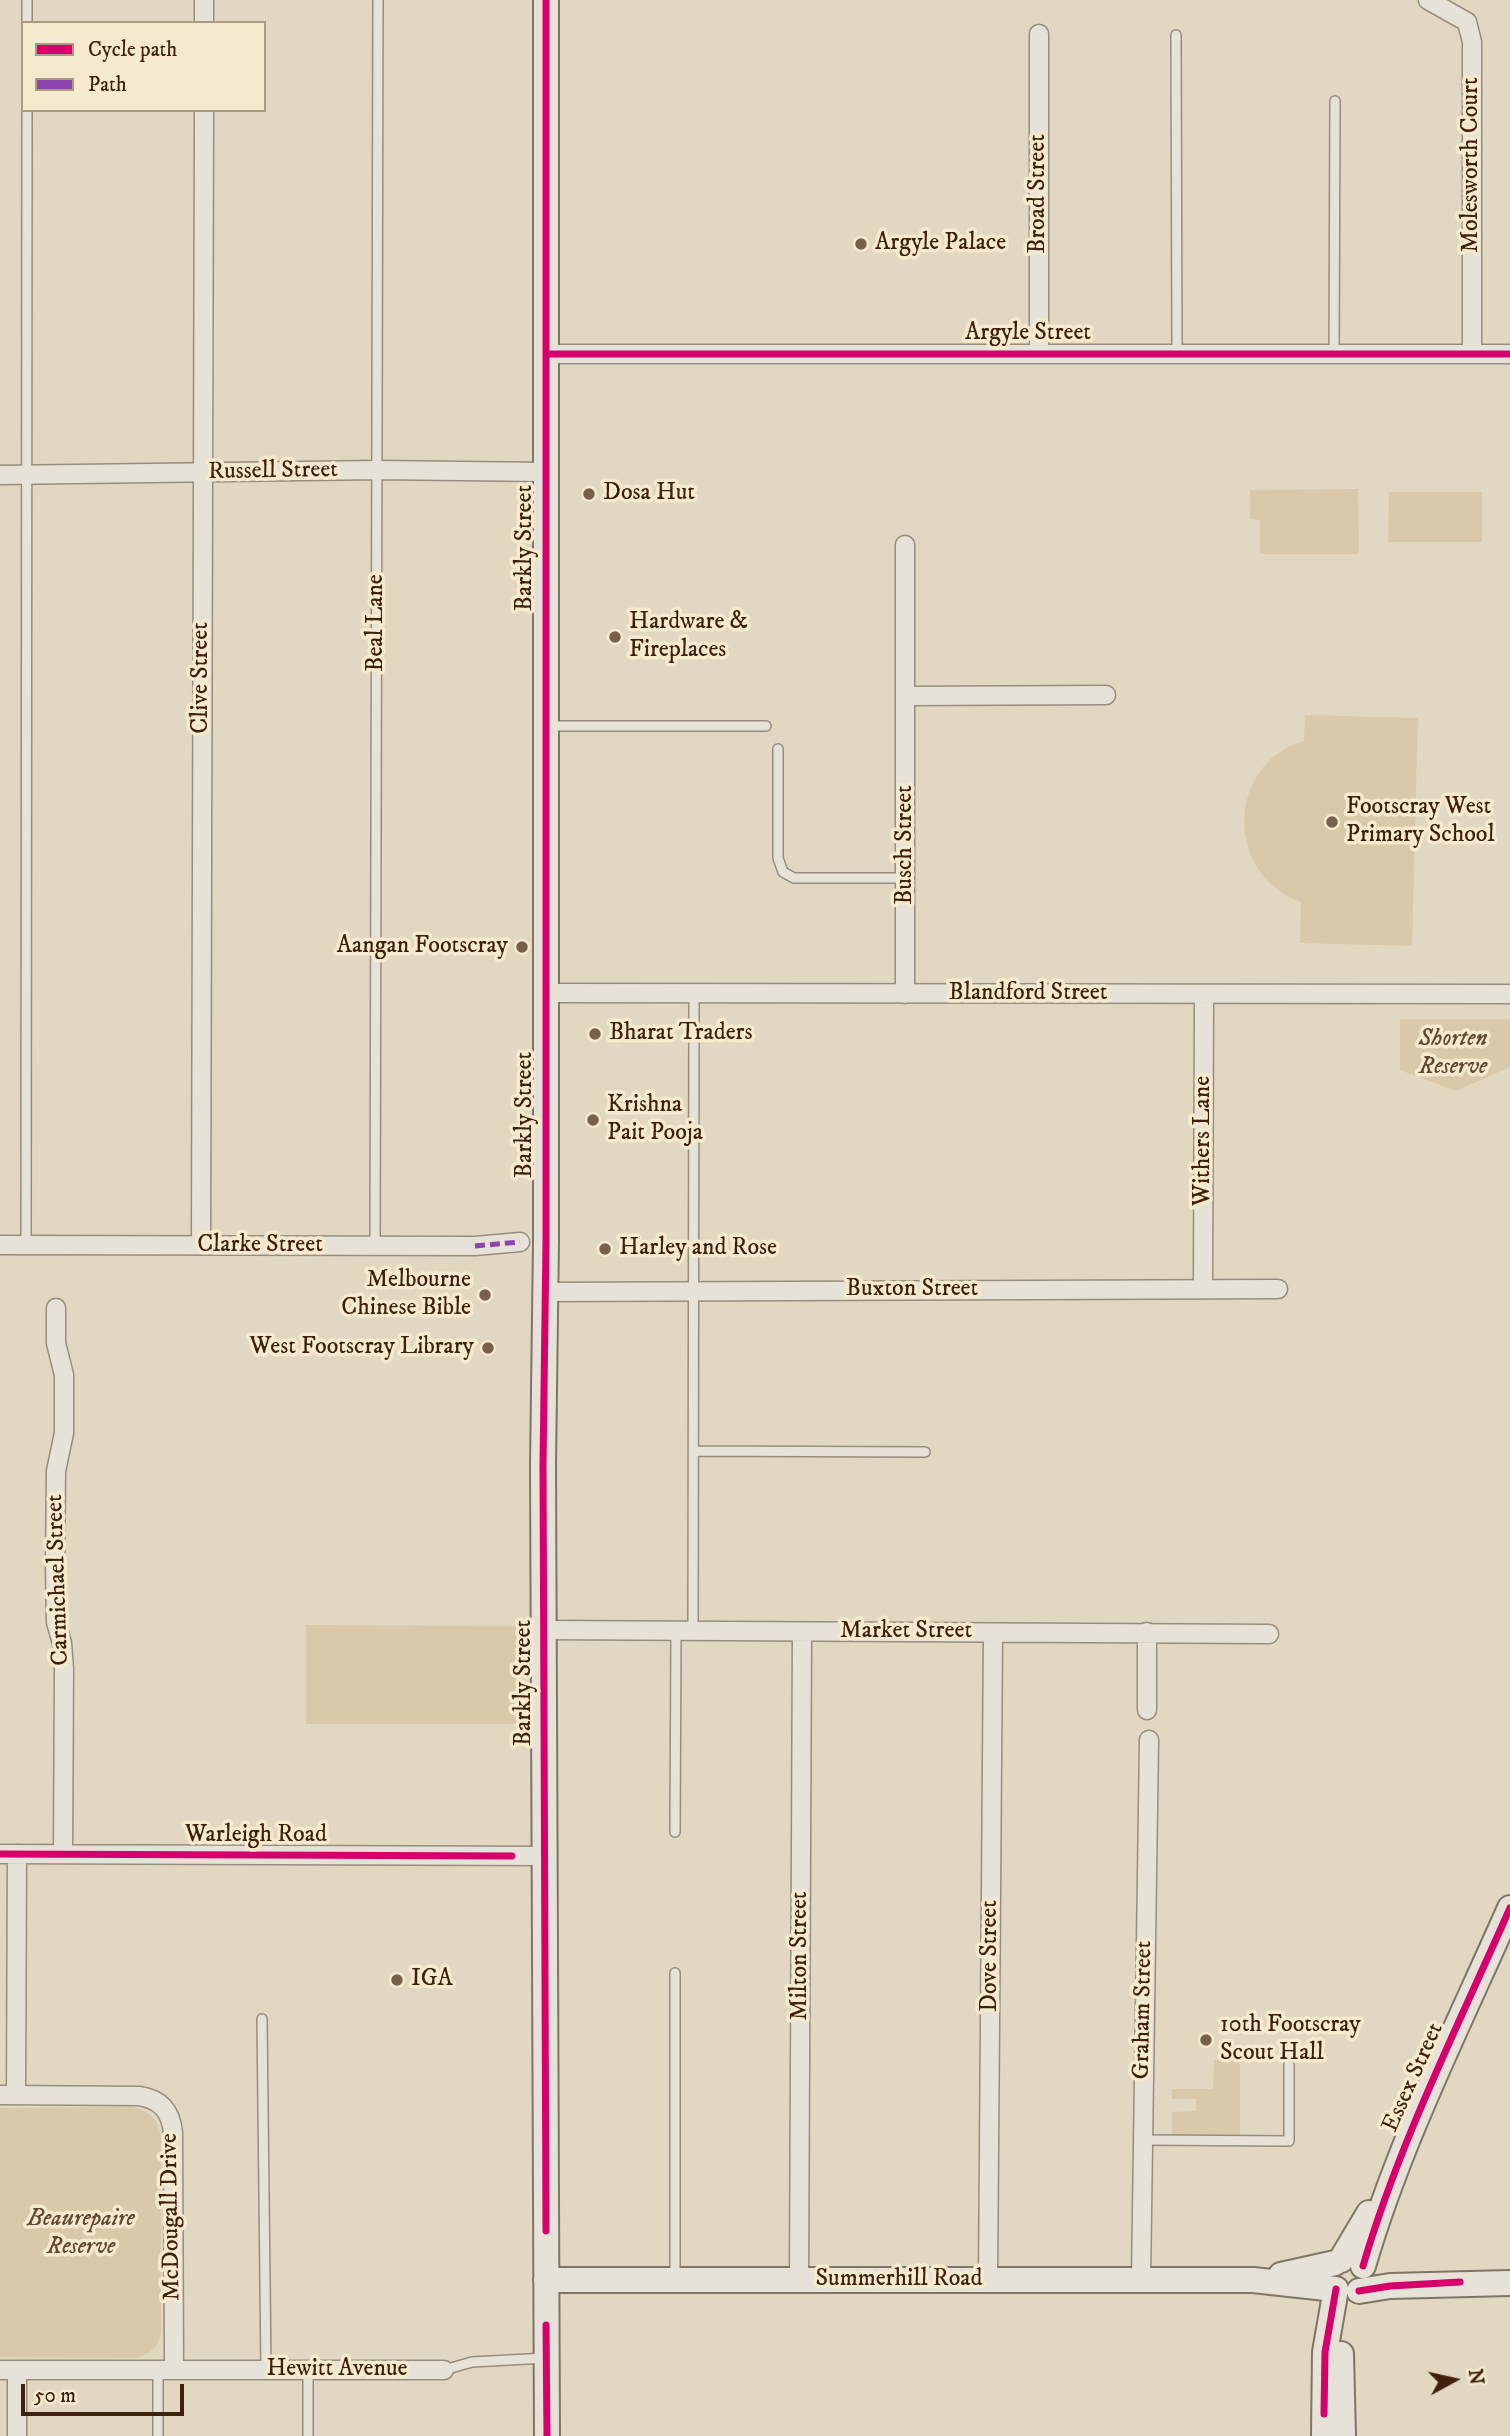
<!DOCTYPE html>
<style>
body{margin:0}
#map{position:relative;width:1510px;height:2436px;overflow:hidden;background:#e2d8c1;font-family:"IM FELL DW Pica",serif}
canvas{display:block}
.legend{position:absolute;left:21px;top:21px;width:245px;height:91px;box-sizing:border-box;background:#f5e9ce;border:2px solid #ac9981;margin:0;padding:9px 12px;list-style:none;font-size:21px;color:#3e200d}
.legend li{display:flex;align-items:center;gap:14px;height:35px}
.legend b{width:35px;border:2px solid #ac9981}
.north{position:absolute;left:1419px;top:2345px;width:70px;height:70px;-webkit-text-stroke:5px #f5e9ce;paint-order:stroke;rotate:82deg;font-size:19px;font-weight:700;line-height:28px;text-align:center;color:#3e200d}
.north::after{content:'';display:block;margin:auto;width:24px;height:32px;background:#3e200d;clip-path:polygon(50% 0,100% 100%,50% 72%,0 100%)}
.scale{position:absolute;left:21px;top:2384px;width:163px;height:32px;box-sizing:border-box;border:4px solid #3e200d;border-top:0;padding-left:9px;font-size:21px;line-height:24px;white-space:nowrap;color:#3e200d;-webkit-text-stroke:5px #f5e9ce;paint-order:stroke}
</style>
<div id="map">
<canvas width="1510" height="2436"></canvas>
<ul class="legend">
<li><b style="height:9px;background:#d6006c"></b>Cycle path</li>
<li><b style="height:9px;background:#8e44ad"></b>Path</li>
</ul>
<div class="north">N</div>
<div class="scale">50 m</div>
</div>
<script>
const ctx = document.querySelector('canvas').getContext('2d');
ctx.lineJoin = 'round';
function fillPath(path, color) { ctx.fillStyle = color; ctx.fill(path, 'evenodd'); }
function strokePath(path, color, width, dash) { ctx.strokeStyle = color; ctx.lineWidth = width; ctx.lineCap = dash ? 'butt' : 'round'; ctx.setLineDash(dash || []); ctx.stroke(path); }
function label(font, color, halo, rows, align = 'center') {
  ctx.font = font + ' "IM FELL DW Pica",serif'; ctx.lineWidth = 7; ctx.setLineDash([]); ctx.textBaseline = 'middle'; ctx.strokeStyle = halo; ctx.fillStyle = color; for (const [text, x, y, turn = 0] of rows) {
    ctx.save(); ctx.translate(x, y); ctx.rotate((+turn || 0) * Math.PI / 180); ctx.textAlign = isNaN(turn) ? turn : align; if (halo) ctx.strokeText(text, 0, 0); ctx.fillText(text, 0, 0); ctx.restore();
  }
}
const green = new Path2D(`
 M 1358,489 L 1359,554 L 1260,554 L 1260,520 L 1250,519 L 1250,490 Z
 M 1389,492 L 1482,492 L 1482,542 L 1388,542 Z
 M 1305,715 L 1418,718 L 1412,946 L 1300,943 L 1301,902 C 1224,875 1226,763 1304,741 Z
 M 1400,1019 L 1510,1019 L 1510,1067 L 1456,1091 L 1400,1070 Z
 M 306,1625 L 520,1626 L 520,1724 L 306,1724 Z
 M 1214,2060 L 1240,2060 L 1240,2136 L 1172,2135 L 1172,2112 L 1196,2111 L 1196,2099 L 1172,2099 L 1172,2089 L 1213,2089 Z
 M 132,2107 C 149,2110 158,2119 161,2136 L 161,2333 C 158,2347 150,2355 135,2358 L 0,2357 L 0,2108 Z`);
const lane = new Path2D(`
 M 27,23 L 27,0
 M 1176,35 L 1177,354
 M 1334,354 L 1335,101
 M 548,726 L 766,726
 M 778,749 L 778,858 L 783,872 L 794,878 L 906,878
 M 26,1244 L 27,110
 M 375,1246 L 378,0
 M 694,1451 L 925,1452
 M 693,1631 L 694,994
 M 675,1832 L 676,1631
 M 675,1973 L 675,2279
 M 262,2019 L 266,2370
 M 1143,2140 L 1289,2141 L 1289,2065
 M 444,2370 L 472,2362 L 546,2358
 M 158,2436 L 158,2370
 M 308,2436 L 308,2370`);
const street = new Path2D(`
 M 1428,0 L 1467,22 L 1472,42 L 1472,354
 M 204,23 L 204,0
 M 546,354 L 1510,354
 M 1039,354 L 1039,34
 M 0,475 L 378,470 L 545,472
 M 907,696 L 1106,695
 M 546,993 L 1510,994
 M 905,994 L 905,545
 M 0,1245 L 475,1246 L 520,1242
 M 201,1245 L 204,110
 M 1203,1289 L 1204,994
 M 546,1292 L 1278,1289
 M 56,1308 L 56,1343 L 64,1375 L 64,1433 L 56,1471 L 55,1566 L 56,1622 L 62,1643 L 64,1669 L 63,1854
 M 544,1630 L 1269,1634
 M 1147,1710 L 1147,1632
 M 0,1854 L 545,1856
 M 0,2095 L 139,2096 C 160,2099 171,2111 173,2133 L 174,2370
 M 16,2095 L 17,1854
 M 799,2280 L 802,1632
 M 988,2280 L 993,1633
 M 1141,2280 L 1149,1740
 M 0,2370 L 444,2370
 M 17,2370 L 17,2436`);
const secondary = new Path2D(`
 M 546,0 L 546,1242 L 543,1465 L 547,2436
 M 1341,2260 L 1369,2213
 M 1363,2266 C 1399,2143 1458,2026 1510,1908
 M 1281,2275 L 1335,2263
 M 546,2280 L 1253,2280 L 1335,2289
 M 1359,2291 L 1390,2286 L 1510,2283
 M 1341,2354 L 1343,2436
 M 1324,2436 L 1325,2352 L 1336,2289`);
const quiet = new Path2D(`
 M 475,1246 L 520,1242`);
const cycleway = new Path2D(`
 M 546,354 L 1510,354
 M 0,1854 L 512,1856
 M 546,2231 L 543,1465 L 546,1242 L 546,0
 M 1363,2266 C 1399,2143 1458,2026 1510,1908
 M 1359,2291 L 1390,2286 L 1460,2282
 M 546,2325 L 547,2436
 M 1324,2414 L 1325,2352 L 1336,2289`);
const markers = [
 [861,244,7,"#77604c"],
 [589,494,7,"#77604c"],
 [615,637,7,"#77604c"],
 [1332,822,7,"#77604c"],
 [522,947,7,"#77604c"],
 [595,1034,7,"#77604c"],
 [593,1120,7,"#77604c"],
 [605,1249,7,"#77604c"],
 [485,1295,7,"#77604c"],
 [488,1348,7,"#77604c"],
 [397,1980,7,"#77604c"],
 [1206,2040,7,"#77604c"]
];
const streetNames = [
 ["Molesworth Court",1472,165,-90],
 ["Broad Street",1039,194,-90],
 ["Argyle Street",1028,334],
 ["Russell Street",273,472,-1],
 ["Barkly Street",526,548,-90],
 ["Beal Lane",377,623,-90],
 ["Clive Street",202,678,-90],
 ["Busch Street",906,845,-90],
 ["Blandford Street",1028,994],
 ["Barkly Street",526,1115,-90],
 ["Withers Lane",1204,1141,-90],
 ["Clarke Street",260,1246],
 ["Buxton Street",912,1290],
 ["Carmichael Street",59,1580,-92],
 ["Market Street",906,1632],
 ["Barkly Street",525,1683,-90],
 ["Warleigh Road",256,1836],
 ["Milton Street",801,1956,-90],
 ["Dove Street",991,1956,-90],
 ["Graham Street",1144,2010,-89],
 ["Essex Street",1414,2078,-66],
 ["McDougall Drive",172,2217,-91],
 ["Summerhill Road",899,2280],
 ["Hewitt Avenue",337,2370]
];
const poiNames = [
 ["Argyle Palace",875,244],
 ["Dosa Hut",603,494],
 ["Hardware &",629,623],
 ["Fireplaces",629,651],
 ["Footscray West",1346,808],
 ["Primary School",1346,836],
 ["Aangan Footscray",508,947,"right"],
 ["Bharat Traders",609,1034],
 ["Krishna",607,1106],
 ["Pait Pooja",607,1134],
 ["Harley and Rose",619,1249],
 ["Melbourne",471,1281,"right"],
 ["Chinese Bible",471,1309,"right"],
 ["West Footscray Library",474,1348,"right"],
 ["IGA",411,1980],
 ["10th Footscray",1220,2026],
 ["Scout Hall",1220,2054]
];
const parkNames = [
 ["Shorten",1453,1040],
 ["Reserve",1453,1068],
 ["Beaurepaire",81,2220],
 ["Reserve",81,2248]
];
fillPath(green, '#d9c9aa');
strokePath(lane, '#978d7e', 12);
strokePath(street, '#978d7e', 21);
strokePath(secondary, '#7f7567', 28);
strokePath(lane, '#e7e2d7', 9);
strokePath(street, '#e7e2d7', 18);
strokePath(secondary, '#e7e2d7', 24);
strokePath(quiet, '#8e44ad', 5, [10, 5]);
strokePath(cycleway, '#d6006c', 7);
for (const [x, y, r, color] of markers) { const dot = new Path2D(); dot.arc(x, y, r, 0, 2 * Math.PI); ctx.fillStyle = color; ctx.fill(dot); strokePath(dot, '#f5e9ce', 2.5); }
label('24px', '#3e200d', '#f5e9ce', streetNames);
label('24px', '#3e200d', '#f5e9ce', poiNames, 'left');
label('italic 24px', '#634730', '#f5e9ce', parkNames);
</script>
